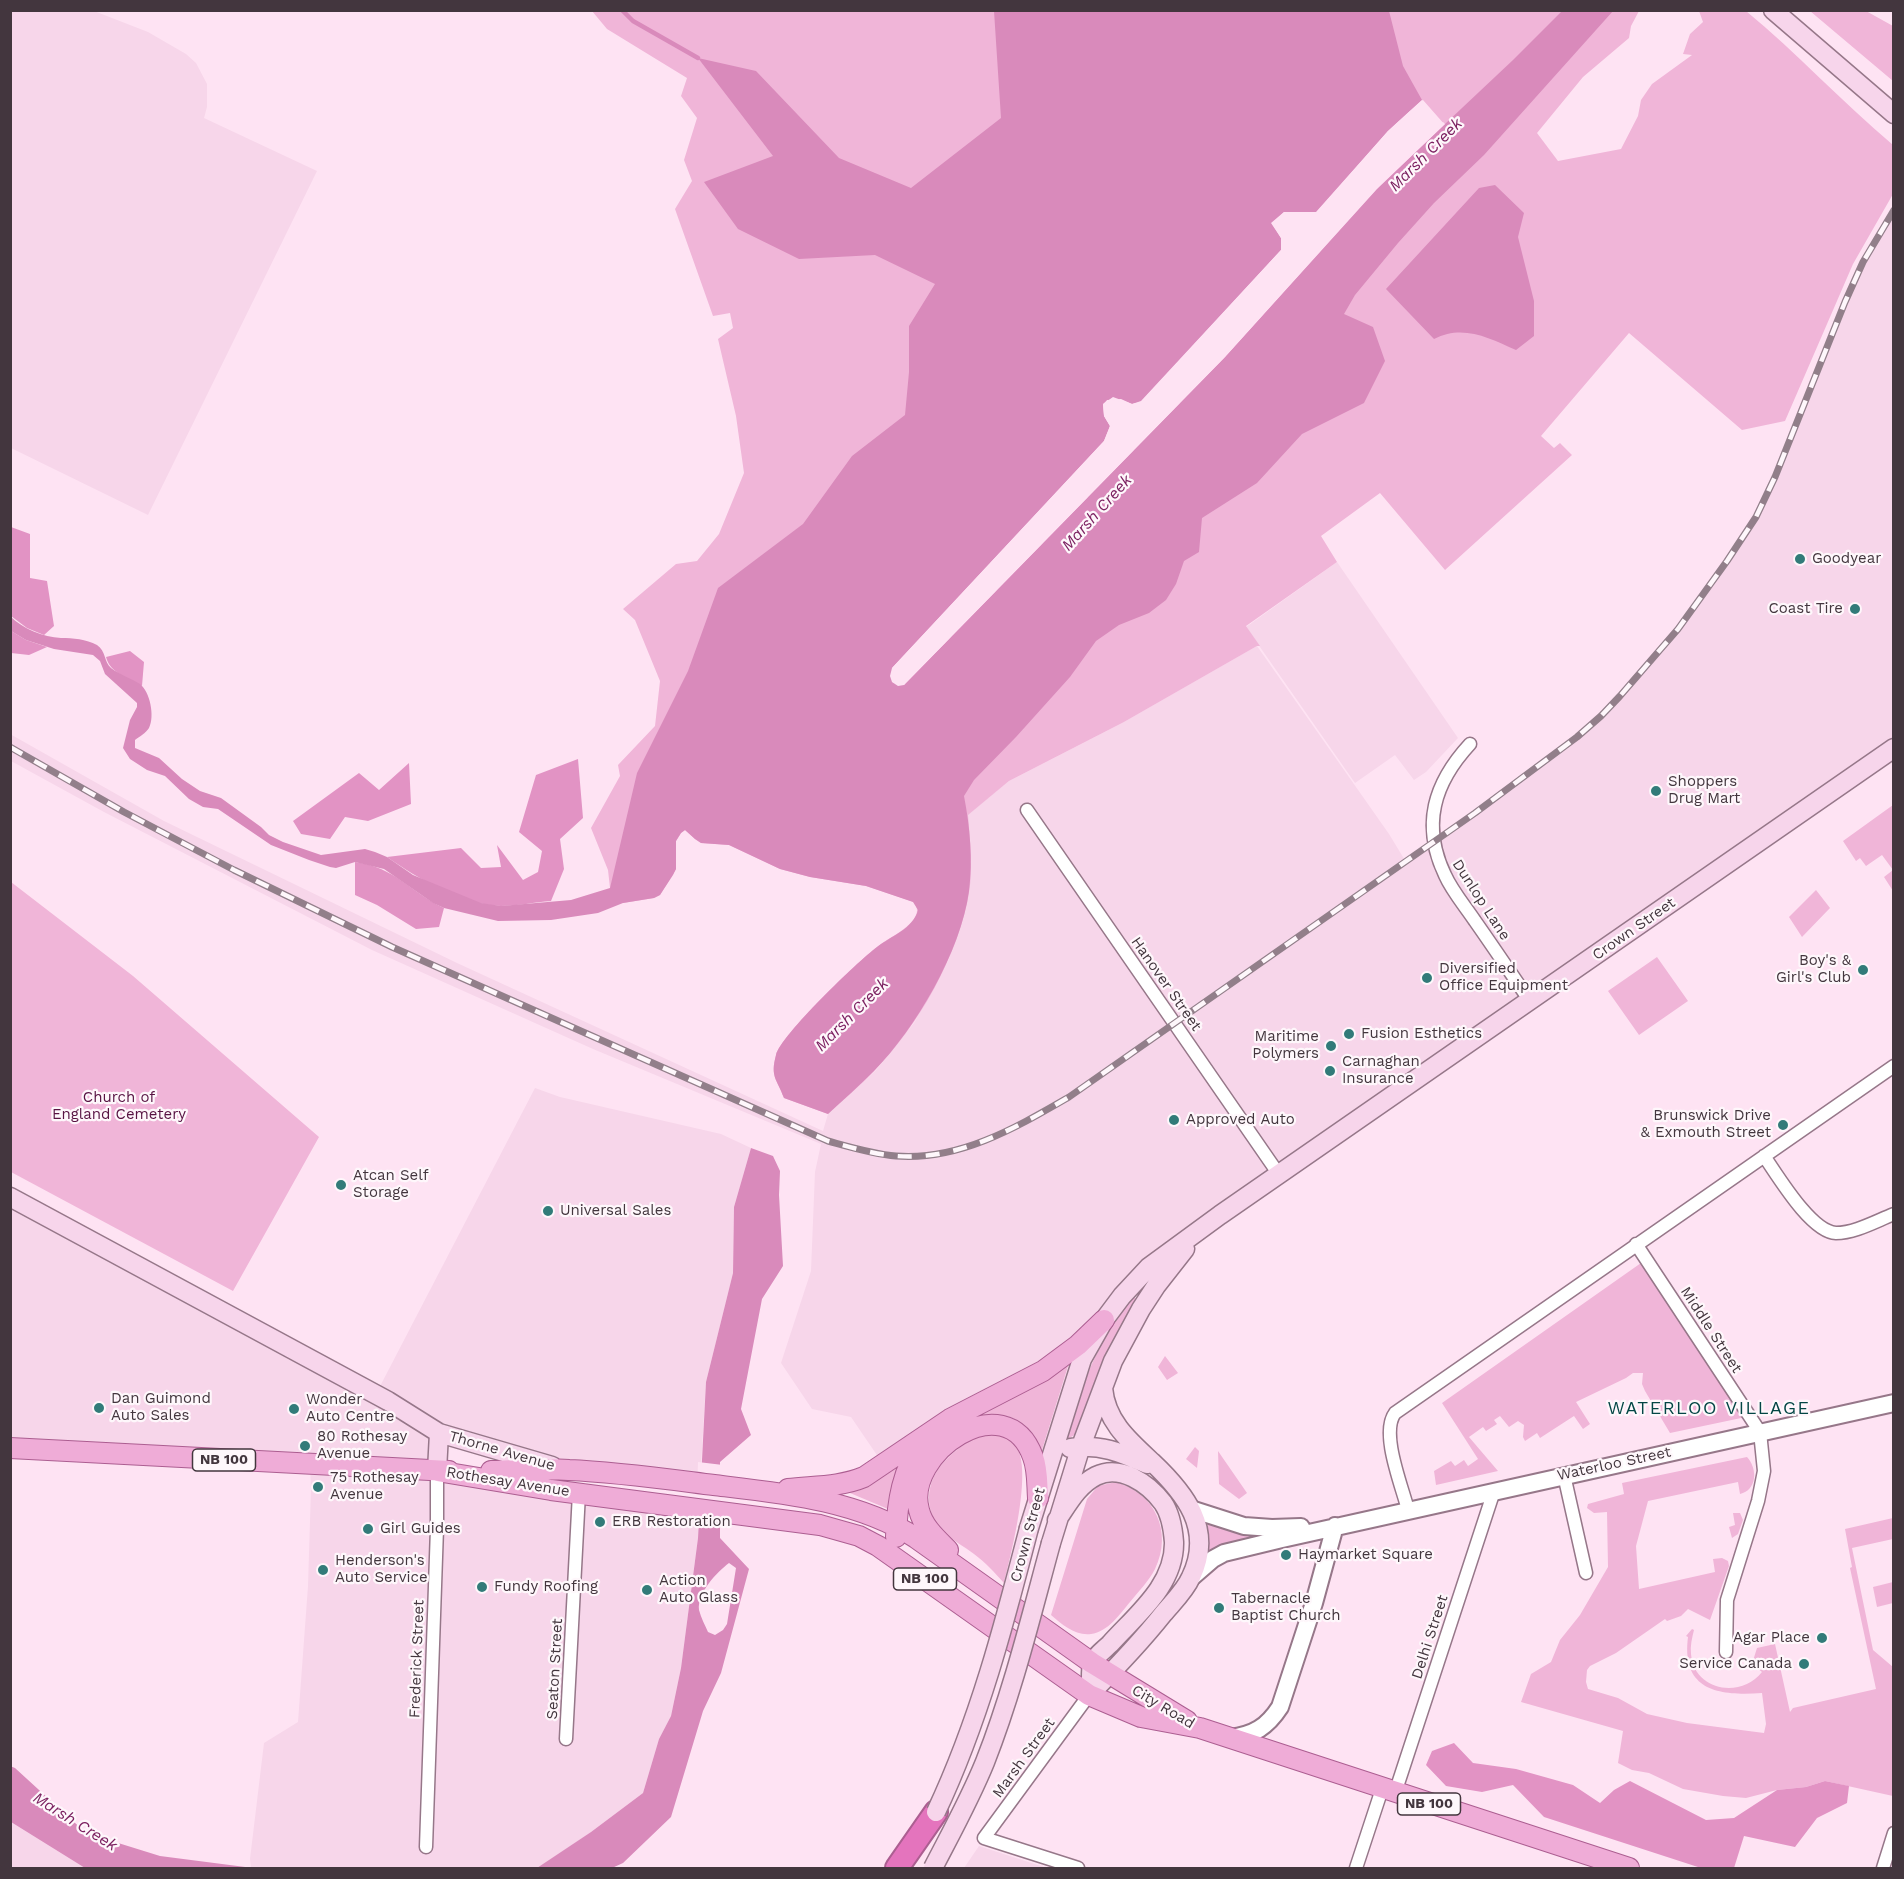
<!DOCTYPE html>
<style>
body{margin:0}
#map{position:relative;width:1904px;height:1879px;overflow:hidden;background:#fee3f3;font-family:"Work Sans",sans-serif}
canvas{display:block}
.frame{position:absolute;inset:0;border:12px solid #43363e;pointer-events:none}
</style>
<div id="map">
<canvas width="1904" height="1879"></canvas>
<div class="frame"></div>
</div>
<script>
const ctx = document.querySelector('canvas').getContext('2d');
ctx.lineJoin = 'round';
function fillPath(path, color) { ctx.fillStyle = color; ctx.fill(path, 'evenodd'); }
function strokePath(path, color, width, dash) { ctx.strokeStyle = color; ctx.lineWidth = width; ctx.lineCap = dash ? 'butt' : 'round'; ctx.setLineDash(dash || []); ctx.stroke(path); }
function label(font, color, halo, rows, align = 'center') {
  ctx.font = font + ' "Work Sans",sans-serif'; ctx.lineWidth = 4.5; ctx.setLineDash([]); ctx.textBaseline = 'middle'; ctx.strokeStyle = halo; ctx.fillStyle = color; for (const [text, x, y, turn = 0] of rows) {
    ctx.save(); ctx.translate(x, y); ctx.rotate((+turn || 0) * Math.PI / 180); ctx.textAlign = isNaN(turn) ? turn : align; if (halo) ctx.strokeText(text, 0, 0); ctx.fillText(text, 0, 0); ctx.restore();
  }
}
const built = new Path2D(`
 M 10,11 L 94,11 L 148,32 L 186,54 L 196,63 L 207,84 L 207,107 L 204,118 L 317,171 L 148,515 L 11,448 Z
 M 1893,210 L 1893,748 L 1220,1215 L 1104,1320 L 883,1464 L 851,1417 L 812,1409 L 781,1363 L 811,1271 L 815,1172 L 821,1144 L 593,1049 L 372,950 L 104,812 L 11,761 L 10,734 L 164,821 L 457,963 L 823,1131 L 828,1114 L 876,1070 L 914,1023 L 948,961 L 961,924 L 969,893 L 971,872 L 967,815 L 1009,781 L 1124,722 L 1257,646 L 1389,834 L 1406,862 L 1548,759 L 1601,716 L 1678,629 L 1727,561 L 1756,517 L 1775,477 L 1845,302 L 1863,262 Z
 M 1337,562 L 1458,738 L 1426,772 L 1414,780 L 1395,755 L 1355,783 L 1246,627 Z
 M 535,1088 L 560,1097 L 721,1134 L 751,1148 L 734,1207 L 733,1273 L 706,1382 L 700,1483 L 617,1473 L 440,1433 L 437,1471 L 699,1508 L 698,1538 L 681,1668 L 671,1716 L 659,1739 L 643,1793 L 591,1832 L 540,1867 L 251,1868 L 250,1859 L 264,1743 L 298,1722 L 308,1586 L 311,1489 L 310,1465 L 11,1448 L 10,1197 L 376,1394 Z
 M 10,1822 L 11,1822 L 85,1868 L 11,1868 Z
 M 979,1846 L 1047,1868 L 964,1868 Z`);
const green = new Path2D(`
 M 592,11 L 1639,11 L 1631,26 L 1629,38 L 1583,77 L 1537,133 L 1558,161 L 1621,149 L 1638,116 L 1641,100 L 1652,84 L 1692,55 L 1683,54 L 1690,34 L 1703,22 L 1699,11 L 1746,11 C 1797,53 1842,102 1893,145 L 1893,194 L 1853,264 L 1785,421 L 1742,430 L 1629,333 L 1541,436 L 1554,448 L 1560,443 L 1572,455 L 1445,570 L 1380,493 L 1321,536 L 1337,562 L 1246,626 L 1260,646 L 1257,646 L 1124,722 L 1009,781 L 968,815 C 970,841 973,868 969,893 C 958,956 919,1025 875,1070 C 860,1086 843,1100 828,1114 L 784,1098 C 777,1079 770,1077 776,1055 C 781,1035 858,962 877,947 C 889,937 904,932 914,919 C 918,913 918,908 914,902 L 866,886 L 810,877 L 780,869 L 729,845 L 701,843 L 695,839 L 685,830 L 681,833 L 676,841 L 676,869 L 660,895 L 654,898 L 623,903 L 610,888 L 608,870 L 591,828 L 620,776 L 618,765 L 655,726 L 660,681 L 635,620 L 623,609 L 676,564 L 697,561 L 719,534 L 744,473 L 736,416 L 718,339 L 733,328 L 730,313 L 713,316 L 675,209 L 692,181 L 684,160 L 697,118 L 681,96 L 687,78 L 607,29 ZM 1423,100 L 1445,125 L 1377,189 L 1225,357 L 904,685 L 892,682 L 892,668 L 1107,400 L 1121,399 L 1284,212 Z
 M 1810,11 L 1866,11 L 1893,26 L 1893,81 Z
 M 1893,805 L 1893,891 L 1884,877 L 1893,870 L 1882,855 L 1866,866 L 1860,858 L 1856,861 L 1843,841 Z
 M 11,882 L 133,976 L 319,1137 L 233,1291 L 11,1172 Z
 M 1816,890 L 1830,908 L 1802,937 L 1789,917 Z
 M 1657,957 L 1688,1001 L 1639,1035 L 1608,991 Z
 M 1641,1263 L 1746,1417 L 1670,1433 L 1645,1391 L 1642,1384 L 1643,1373 L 1633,1373 L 1626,1378 L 1576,1402 L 1590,1424 L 1583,1429 L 1574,1416 L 1540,1438 L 1537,1433 L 1525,1441 L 1523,1437 L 1524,1425 L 1518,1421 L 1509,1427 L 1500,1416 L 1494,1420 L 1497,1424 L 1486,1431 L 1483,1427 L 1469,1437 L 1498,1471 L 1436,1485 L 1434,1471 L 1451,1461 L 1455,1466 L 1464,1460 L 1468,1466 L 1478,1459 L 1442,1403 Z
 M 1134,1296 L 1136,1300 L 1108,1350 L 1076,1434 L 1066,1440 C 1068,1429 1073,1416 1077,1404 C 1090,1364 1106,1329 1134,1296 Z
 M 1165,1356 L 1178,1373 L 1167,1380 L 1158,1367 Z
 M 1069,1363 L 1042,1450 L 1040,1450 C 1028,1418 1004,1409 972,1418 Z
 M 992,1434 C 1001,1436 1010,1438 1016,1446 C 1033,1470 1011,1554 1004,1583 C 995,1573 985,1562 974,1554 C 964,1546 953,1541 944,1532 C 923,1512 925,1482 944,1462 C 957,1448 973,1436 992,1434 Z
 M 1195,1447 L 1199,1451 L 1197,1468 L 1186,1459 Z
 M 1218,1451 L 1247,1493 L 1239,1499 L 1219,1484 Z
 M 1747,1457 C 1758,1469 1757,1490 1740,1494 L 1738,1482 L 1648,1501 L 1636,1546 L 1639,1589 L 1715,1572 L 1713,1559 L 1722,1558 L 1728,1561 L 1729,1566 L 1710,1620 L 1688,1609 L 1681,1616 L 1667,1621 L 1665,1619 L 1616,1653 L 1590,1666 L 1587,1670 L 1586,1682 L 1588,1689 L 1618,1698 L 1647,1714 L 1687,1723 L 1764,1733 L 1766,1724 L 1762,1693 C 1719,1696 1681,1691 1688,1637 L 1686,1636 L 1692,1629 L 1694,1630 C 1692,1638 1690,1646 1691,1654 C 1694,1691 1741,1699 1762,1672 L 1752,1664 L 1757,1648 L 1775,1644 L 1790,1712 L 1793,1708 L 1876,1689 L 1850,1568 L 1852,1567 L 1845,1529 L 1893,1518 L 1893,1539 L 1852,1548 L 1873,1650 L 1893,1667 L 1893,1796 L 1825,1781 L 1806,1787 L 1777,1790 L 1746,1798 L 1723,1796 L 1683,1789 L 1649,1773 L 1632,1770 L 1618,1763 L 1623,1731 L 1521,1702 L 1531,1674 L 1551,1662 L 1560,1640 L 1580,1615 L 1608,1567 L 1607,1512 L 1594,1513 L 1587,1508 L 1588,1504 L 1624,1494 L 1622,1483 Z
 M 898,1465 L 890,1507 L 888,1509 L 850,1493 Z
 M 1116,1482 C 1155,1493 1173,1532 1155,1569 C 1149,1581 1138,1592 1130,1602 C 1120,1614 1108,1632 1091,1634 C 1075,1636 1063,1625 1051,1615 L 1087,1499 L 1098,1486 Z
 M 1733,1513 L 1740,1513 L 1743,1520 L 1738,1534 L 1732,1538 L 1729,1527 L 1735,1525 Z
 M 1208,1520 L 1311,1527 L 1206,1555 Z
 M 1893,1582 L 1893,1603 L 1877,1607 L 1873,1587 Z`);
const forest = new Path2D(`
 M 11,527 L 30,534 L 30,578 L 47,581 L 54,626 L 44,635 L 27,628 L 11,616 Z
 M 11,631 L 26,640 L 47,647 L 29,655 L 11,653 Z
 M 130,651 L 144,662 L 142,686 C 128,678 110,673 106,657 Z
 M 578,759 L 583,818 L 560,839 L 564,869 L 551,901 C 535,902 517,906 501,906 C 463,905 417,878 387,857 L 461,848 L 481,868 L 501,867 L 497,845 L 523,880 L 538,872 L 542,851 L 519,832 L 536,775 Z
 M 409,763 L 411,804 L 368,821 L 345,817 L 330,839 L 301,834 L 293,821 L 359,773 L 379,790 Z
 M 355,862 C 395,867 410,892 444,908 L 439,927 L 416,929 L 377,905 L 355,895 Z
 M 1454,1743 L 1473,1763 L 1516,1769 L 1573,1785 L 1600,1803 L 1614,1790 L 1630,1781 L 1706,1820 L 1734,1818 L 1777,1790 L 1806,1787 L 1825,1781 L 1849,1786 L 1847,1803 L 1817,1818 L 1795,1847 L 1744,1836 L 1734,1868 L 1701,1868 L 1544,1817 L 1513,1785 L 1482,1792 L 1446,1786 L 1426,1765 L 1432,1751 Z`);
const water = new Path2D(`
 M 994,11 L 1389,11 L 1403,66 L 1422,100 L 1388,131 L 1316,213 L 1284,212 L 1272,223 L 1281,238 L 1281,250 L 1141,402 L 1132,404 L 1121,399 L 1107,400 L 1103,404 L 1104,416 L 1110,426 L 1104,441 L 892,668 L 892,682 L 904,685 L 1225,357 L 1377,188 L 1513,60 L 1562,11 L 1613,11 L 1484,155 L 1434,203 L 1398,243 L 1355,295 L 1344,314 L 1373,327 L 1385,361 L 1364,403 L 1302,434 L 1257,483 L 1202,518 L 1199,552 L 1184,561 L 1176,584 L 1166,600 L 1149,613 L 1119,625 L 1096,641 L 1070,677 L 1016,737 L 974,780 L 964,796 C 970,827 973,860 969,891 C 961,951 916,1028 874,1071 C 859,1086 843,1100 828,1114 L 784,1098 C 777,1079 770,1077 776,1055 C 781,1035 858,961 877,947 C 891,936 913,929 918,910 L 913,902 L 866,886 L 810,877 L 780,869 L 729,845 L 701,843 L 695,839 L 685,830 L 681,833 L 676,841 L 676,869 L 673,875 L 660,895 L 654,898 L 623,903 L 598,913 L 551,920 L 498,921 L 444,908 L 433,903 L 384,869 L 355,862 L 336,868 L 330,867 L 309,860 L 271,845 L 218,809 L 203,807 L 189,799 L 165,776 L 147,770 L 130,759 L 123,748 L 130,720 L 137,707 L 137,703 L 105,674 L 100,661 L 93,655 L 54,649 L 26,640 L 11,631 L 10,616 C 23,629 43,637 61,638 C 73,638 86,639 97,645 C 106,651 104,662 111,668 C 120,675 131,678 140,684 C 150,692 155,716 149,728 C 146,733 139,737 135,740 L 135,748 L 159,758 L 182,779 L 200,791 L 221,798 L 261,827 L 269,835 L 283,842 L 321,855 L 365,849 L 375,852 L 387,857 L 413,875 L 481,903 L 501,906 L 571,900 L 610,888 L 637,773 L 688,671 L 718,588 L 803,524 L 852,456 L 905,415 L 909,372 L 909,326 L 935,284 L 875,255 L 799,259 L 738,229 L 704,182 L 773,156 L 698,58 L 756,71 L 839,158 L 911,188 L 1001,118 Z
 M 1495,185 L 1524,213 L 1518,237 L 1534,301 L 1534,336 L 1516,350 C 1489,338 1463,324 1434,339 L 1386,289 L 1479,188 Z
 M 751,1148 L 773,1156 L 780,1171 L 779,1195 L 783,1266 L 762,1299 L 741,1409 L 751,1435 L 720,1462 L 720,1538 L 749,1569 L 721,1673 L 703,1711 L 671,1817 L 623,1863 L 612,1868 L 537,1868 L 591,1832 L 643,1793 L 659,1739 L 671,1716 L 681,1668 L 698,1538 L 706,1382 L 733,1273 L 734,1207 ZM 729,1563 L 736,1568 L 727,1624 L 723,1630 L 715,1635 L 708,1632 C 705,1625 701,1618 699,1610 C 697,1593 717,1572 729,1563 Z
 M 10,1766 L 15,1768 L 86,1833 L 160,1856 L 253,1868 L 85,1868 L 11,1822 Z`);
const pier = new Path2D(`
 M 1422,100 L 1424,102 L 1391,133 L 1318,215 L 1285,215 L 1275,223 L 1284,237 L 1284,252 L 1143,404 L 1132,407 L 1113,400 L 1106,405 L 1107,415 L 1113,426 L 1107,443 L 895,670 L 894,680 L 898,683 L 902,682 L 1223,355 L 1375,186 L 1443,122 L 1445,124 L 1377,189 L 1225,357 L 904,685 L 898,686 L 892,682 L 890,676 L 892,668 L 1104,441 L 1110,426 L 1104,416 L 1103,404 L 1113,397 L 1132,404 L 1141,401 L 1281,250 L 1281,238 L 1271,223 L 1284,212 L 1316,212 L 1388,131 Z
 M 698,1462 L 723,1465 L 723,1524 L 696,1520 Z`);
const stream = new Path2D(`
 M 622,10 L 633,21 L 698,58`);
const minor = new Path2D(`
 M 1470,744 C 1434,783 1421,825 1445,875 C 1452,891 1465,906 1475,921 C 1494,948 1512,975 1530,1001
 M 1027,810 L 1280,1176
 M 1764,1156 C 1778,1176 1811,1232 1836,1233 C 1855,1233 1876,1221 1894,1214
 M 1636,1244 L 1760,1432 L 1764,1471 L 1758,1501 L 1727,1600 L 1726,1652
 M 1564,1475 L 1586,1573
 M 1408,1510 C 1402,1486 1380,1433 1395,1413 L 1894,1066
 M 566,1739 L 579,1493
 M 1395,1793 L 1494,1491
 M 426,1847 L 437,1528 L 437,1471
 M 1078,1868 L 984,1838 L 1089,1695
 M 1356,1868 L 1382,1789
 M 1883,1868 L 1894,1833`);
const tertiary = new Path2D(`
 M 1191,1509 L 1244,1526 L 1272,1528 L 1301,1527
 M 1191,1578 L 1213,1559 L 1224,1553 L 1282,1539 L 1894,1403
 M 1230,1738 C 1254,1735 1267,1727 1280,1707 L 1314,1603 L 1335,1526`);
const secondary = new Path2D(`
 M 1773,10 L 1894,114
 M 10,1197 L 388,1401 L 439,1433 L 552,1466
 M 1070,1448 C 1099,1443 1122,1453 1147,1464
 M 437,1471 L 439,1433
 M 1057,1520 C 1068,1504 1078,1485 1096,1476 C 1120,1464 1148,1483 1163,1503 C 1170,1513 1173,1529 1174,1542 C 1175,1585 1136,1615 1110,1644 C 1105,1649 1094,1657 1092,1664 C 1091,1668 1091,1674 1091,1678
 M 1029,1528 L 1082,1359 L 1104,1320 L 1122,1296 L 1149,1267 L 1220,1215 L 1894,748
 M 1051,1543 L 1081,1446 L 1113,1361 L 1141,1309 L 1156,1286 L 1185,1249
 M 1089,1695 C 1115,1669 1140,1643 1163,1614 C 1172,1603 1185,1591 1191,1577 C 1214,1529 1185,1493 1152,1462 C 1128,1440 1106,1421 1103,1388`);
const primary = new Path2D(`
 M 10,1448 L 449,1471
 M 437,1471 L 551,1490 L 820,1525 L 859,1536 L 878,1546 L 1089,1695 L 1141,1717 L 1200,1728 L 1629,1868
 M 491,1471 C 516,1470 543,1468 569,1470 C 617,1472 666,1479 714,1485 C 782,1493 858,1500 916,1538 L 1092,1663 L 1187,1721
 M 788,1489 C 814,1486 840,1487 864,1477 L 950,1419 L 1043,1371 L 1078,1345 L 1104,1320
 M 896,1537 C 897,1503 902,1468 924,1441
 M 948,1550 C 937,1539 923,1527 919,1510 C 903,1454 1006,1382 1033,1457 C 1038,1470 1037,1484 1038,1498`);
const motorway = new Path2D(`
 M 897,1868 L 936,1812`);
const rail = new Path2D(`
 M 10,747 L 124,812 L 234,870 L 392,947 L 828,1141 C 850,1147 873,1154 896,1156 C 960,1161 1017,1127 1069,1097 L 1475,813 L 1577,737 L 1601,716 L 1620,696 L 1678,629 L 1727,561 L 1756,517 L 1775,477 L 1845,302 L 1863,262 L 1894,210`);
const secondaryBridge = new Path2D(`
 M 936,1812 C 979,1721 1004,1625 1029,1528
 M 933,1868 C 951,1833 970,1799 985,1762 C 1013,1691 1031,1616 1051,1543`);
const markers = [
 [1800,559,6,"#327b79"],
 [1855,609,6,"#327b79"],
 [1656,791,6,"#327b79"],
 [1863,970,6,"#327b79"],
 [1427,978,6,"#327b79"],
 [1349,1034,6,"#327b79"],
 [1331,1046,6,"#327b79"],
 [1330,1071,6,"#327b79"],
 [1174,1120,6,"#327b79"],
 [1783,1125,6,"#327b79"],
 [341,1185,6,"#327b79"],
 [548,1211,6,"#327b79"],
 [99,1408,6,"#327b79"],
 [294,1409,6,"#327b79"],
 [305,1446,6,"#327b79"],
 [318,1487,6,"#327b79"],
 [600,1522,6,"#327b79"],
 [368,1529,6,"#327b79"],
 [1286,1555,6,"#327b79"],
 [323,1570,6,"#327b79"],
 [482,1587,6,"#327b79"],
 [647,1590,6,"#327b79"],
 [1219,1608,6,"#327b79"],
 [1822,1638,6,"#327b79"],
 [1804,1664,6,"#327b79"]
];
const shields = [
 [224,1460,63],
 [925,1579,63],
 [1429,1804,63]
];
const shieldNames = [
 ["NB 100",224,1460],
 ["NB 100",925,1579],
 ["NB 100",1429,1804]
];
const poiNames = [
 ["Goodyear",1812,559],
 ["Coast Tire",1843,609,"right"],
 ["Shoppers",1668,782],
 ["Drug Mart",1668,799],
 ["Boy's &",1851,961,"right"],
 ["Girl's Club",1851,978,"right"],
 ["Diversified",1439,969],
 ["Office Equipment",1439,986],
 ["Fusion Esthetics",1361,1034],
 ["Maritime",1319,1037,"right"],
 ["Polymers",1319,1054,"right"],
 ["Carnaghan",1342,1062],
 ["Insurance",1342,1079],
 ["Brunswick Drive",1771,1116,"right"],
 ["& Exmouth Street",1771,1133,"right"],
 ["Approved Auto",1186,1120],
 ["Atcan Self",353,1176],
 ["Storage",353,1193],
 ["Universal Sales",560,1211],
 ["Dan Guimond",111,1399],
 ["Auto Sales",111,1416],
 ["Wonder",306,1400],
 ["Auto Centre",306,1417],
 ["80 Rothesay",317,1437],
 ["Avenue",317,1454],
 ["75 Rothesay",330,1478],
 ["Avenue",330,1495],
 ["ERB Restoration",612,1522],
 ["Girl Guides",380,1529],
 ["Haymarket Square",1298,1555],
 ["Henderson's",335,1561],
 ["Auto Service",335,1578],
 ["Action",659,1581],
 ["Auto Glass",659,1598],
 ["Fundy Roofing",494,1587],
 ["Tabernacle",1231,1599],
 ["Baptist Church",1231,1616],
 ["Agar Place",1810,1638,"right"],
 ["Service Canada",1792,1664,"right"]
];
const streetNames = [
 ["Dunlop Lane",1481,900,57],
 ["Crown Street",1634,929,-35],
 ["Hanover Street",1166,984,55],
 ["Middle Street",1711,1330,57],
 ["Thorne Avenue",502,1451,16],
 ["Waterloo Street",1614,1464,-12],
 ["Rothesay Avenue",508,1482,9],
 ["Crown Street",1028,1535,-75],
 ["Delhi Street",1430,1637,-72],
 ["Frederick Street",417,1659,-88],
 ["Seaton Street",555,1669,-87],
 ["City Road",1163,1707,31],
 ["Marsh Street",1024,1758,-54]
];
const parkNames = [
 ["Church of",119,1098],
 ["England Cemetery",119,1115]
];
const waterNames = [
 ["Marsh Creek",1426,155,-45],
 ["Marsh Creek",1097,513,-48],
 ["Marsh Creek",852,1015,-45],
 ["Marsh Creek",75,1822,32]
];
const quarterNames = [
 ["WATERLOO VILLAGE",1709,1409]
];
fillPath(built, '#f7d6ea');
fillPath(green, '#f0b5d8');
fillPath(forest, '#e293c4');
fillPath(water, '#d98abb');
fillPath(pier, '#fee3f3');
strokePath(stream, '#d98abb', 4.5);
strokePath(minor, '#967789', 15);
strokePath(tertiary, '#967789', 20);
strokePath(secondary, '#967789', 21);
strokePath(primary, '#ac5e91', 22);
strokePath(motorway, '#ac5e91', 26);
strokePath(minor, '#fff', 12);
strokePath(tertiary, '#fff', 16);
strokePath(secondary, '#f7d5eb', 18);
strokePath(primary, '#efacd7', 20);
strokePath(motorway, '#e474bd', 22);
strokePath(rail, '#927f8a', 7);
strokePath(rail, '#fef7fb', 4.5, [14]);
strokePath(secondaryBridge, '#967789', 21, []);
strokePath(secondaryBridge, '#f7d5eb', 18);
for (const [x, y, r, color] of markers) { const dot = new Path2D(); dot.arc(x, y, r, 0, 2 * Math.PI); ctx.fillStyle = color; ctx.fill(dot); strokePath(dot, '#fef7fb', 2); }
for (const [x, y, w] of shields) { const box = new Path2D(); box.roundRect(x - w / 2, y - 11, w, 22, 4.5); ctx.fillStyle = '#fef7fb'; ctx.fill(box); strokePath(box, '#43363e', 1.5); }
label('bold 14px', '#43363e', null, shieldNames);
label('15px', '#43363e', '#fef7fb', poiNames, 'left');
label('15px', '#43363e', '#fef7fb', streetNames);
label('15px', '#581343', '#fef7fb', parkNames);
label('italic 16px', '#7c2161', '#fef7fb', waterNames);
ctx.letterSpacing = '1.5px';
label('18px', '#034645', '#fef7fb', quarterNames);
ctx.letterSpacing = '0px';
</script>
